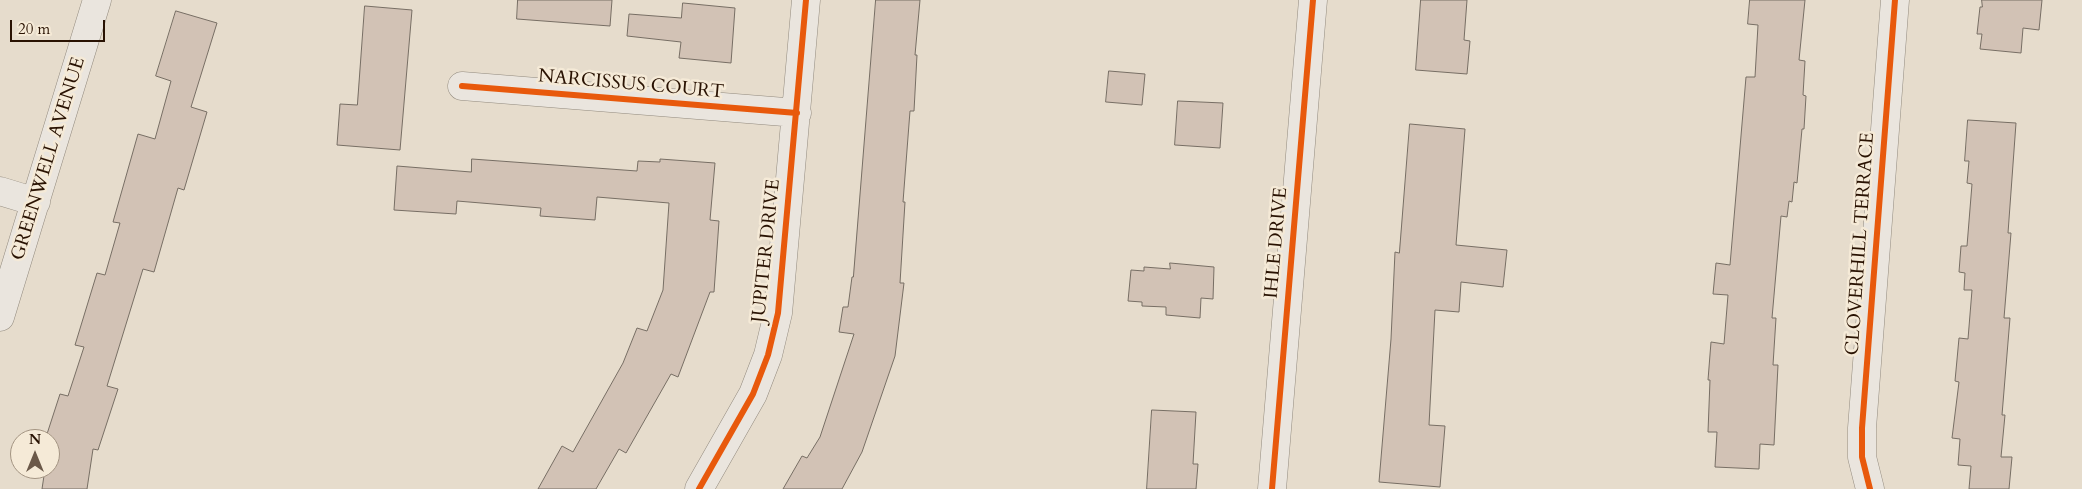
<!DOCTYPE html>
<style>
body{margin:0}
#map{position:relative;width:2082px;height:489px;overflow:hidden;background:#e6dccc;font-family:Cardo,serif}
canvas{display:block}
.north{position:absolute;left:10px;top:429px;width:50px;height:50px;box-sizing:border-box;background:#f5ead7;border:1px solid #a39482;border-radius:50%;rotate:0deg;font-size:14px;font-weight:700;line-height:20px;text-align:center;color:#291202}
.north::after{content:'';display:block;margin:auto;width:18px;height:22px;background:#6b5949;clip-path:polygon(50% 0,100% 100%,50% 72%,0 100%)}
.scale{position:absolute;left:10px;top:20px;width:95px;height:22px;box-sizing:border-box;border:2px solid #291202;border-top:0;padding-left:6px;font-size:15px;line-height:18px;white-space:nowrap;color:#291202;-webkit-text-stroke:4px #f5ead7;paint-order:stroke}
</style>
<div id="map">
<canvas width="2082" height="489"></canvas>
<div class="north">N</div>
<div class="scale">20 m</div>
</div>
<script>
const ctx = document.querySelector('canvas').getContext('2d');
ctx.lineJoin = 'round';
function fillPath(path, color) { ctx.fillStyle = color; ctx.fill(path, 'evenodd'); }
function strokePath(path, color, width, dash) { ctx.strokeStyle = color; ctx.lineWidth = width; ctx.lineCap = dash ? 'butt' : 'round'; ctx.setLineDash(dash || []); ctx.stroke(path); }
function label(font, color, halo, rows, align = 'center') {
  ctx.font = font + ' Cardo,serif'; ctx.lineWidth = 5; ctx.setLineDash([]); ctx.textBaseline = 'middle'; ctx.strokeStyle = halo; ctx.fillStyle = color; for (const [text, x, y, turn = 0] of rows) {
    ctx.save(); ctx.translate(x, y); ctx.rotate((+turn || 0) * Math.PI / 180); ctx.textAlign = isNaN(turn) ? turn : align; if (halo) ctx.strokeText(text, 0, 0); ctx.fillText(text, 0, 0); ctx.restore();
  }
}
const building = new Path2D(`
 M 518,0 L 612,0 L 610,26 L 517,19 Z
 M 876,0 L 920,0 L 915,55 L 917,55 L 914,111 L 910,111 L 903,202 L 905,202 L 900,283 L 904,283 L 895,356 L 862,452 L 842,489 L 783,489 L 802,456 L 807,458 L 820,437 L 854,334 L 839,332 L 843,307 L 848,307 L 852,277 L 853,277 Z
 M 1421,0 L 1467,0 L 1464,40 L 1470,41 L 1467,74 L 1416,70 Z
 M 1750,0 L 1805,0 L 1799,60 L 1805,61 L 1803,95 L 1806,96 L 1804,129 L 1802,129 L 1797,183 L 1794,182 L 1792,202 L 1789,201 L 1787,217 L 1781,216 L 1772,318 L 1776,318 L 1773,365 L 1778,365 L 1774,445 L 1760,444 L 1759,469 L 1715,467 L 1717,432 L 1708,432 L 1710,380 L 1708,380 L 1711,342 L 1724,344 L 1728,295 L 1713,294 L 1716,263 L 1730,265 L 1746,77 L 1755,77 L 1758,25 L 1748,24 Z
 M 1982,0 L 2042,0 L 2039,30 L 2023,28 L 2021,53 L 1980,49 L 1982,34 L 1977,34 L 1980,7 L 1982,7 Z
 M 683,3 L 735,8 L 731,63 L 679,58 L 681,42 L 627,36 L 629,14 L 681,18 Z
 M 365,6 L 412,10 L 400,150 L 337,145 L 340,104 L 357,105 Z
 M 176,11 L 217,23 L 191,107 L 207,112 L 184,190 L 178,188 L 154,272 L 143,269 L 107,386 L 118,389 L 98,450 L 93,449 L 87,489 L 42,489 L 45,469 L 50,469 L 50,435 L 47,434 L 60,394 L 68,396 L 84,347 L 75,345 L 97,273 L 105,275 L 120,223 L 113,222 L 138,134 L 155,139 L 171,81 L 156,76 Z
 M 1109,71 L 1145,74 L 1142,105 L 1106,102 Z
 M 1178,101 L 1223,103 L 1220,148 L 1175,145 Z
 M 1968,120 L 2016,123 L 2008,233 L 2011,233 L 2004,318 L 2010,318 L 2002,415 L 2005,415 L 2001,457 L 2012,457 L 2009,489 L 1969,489 L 1971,466 L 1958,465 L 1960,439 L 1952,438 L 1959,382 L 1955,381 L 1959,338 L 1968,339 L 1972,290 L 1964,290 L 1965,273 L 1959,272 L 1961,246 L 1967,246 L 1972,184 L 1967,183 L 1969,161 L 1965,161 Z
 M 1410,124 L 1465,129 L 1456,245 L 1507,250 L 1503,287 L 1461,282 L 1459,312 L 1435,310 L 1429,425 L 1445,426 L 1440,487 L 1379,482 L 1391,339 L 1395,252 L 1399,253 Z
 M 472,159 L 637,171 L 638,161 L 660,162 L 660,159 L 715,163 L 710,220 L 719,221 L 714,292 L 710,292 L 678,377 L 671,374 L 626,453 L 619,449 L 596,489 L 538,489 L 562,446 L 573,452 L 623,363 L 637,328 L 647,331 L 663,290 L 669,203 L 597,197 L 595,220 L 540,216 L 541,208 L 457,201 L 456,214 L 394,210 L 397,166 L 471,172 Z
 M 1170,263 L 1214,267 L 1213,299 L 1201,298 L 1200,318 L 1166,315 L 1166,307 L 1142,306 L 1142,302 L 1128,301 L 1131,270 L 1144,271 L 1144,267 L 1170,269 Z
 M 1152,410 L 1196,412 L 1193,464 L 1198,464 L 1196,489 L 1147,489 Z`);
const street = new Path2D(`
 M 462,86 L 797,113
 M 0,191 L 36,202
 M 0,317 L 97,0
 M 699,489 L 753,394 L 768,355 L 778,313 L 806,0
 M 1272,489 L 1313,0
 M 1870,489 L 1862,457 L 1862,428 L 1895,0`);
const cycleway = new Path2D(`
 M 462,86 L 797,113
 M 699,489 L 753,394 L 768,355 L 778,313 L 806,0
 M 1272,489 L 1313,0
 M 1870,489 L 1862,457 L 1862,428 L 1895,0`);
const streetNames = [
 ["NARCISSUS COURT",631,85,5],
 ["GREENWELL AVENUE",49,159,-73],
 ["IHLE DRIVE",1277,243,-85],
 ["CLOVERHILL TERRACE",1861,244,-86],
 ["JUPITER DRIVE",767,251,-84]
];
fillPath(building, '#d2c2b5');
strokePath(building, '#776e64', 1);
strokePath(street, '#928a7e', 29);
strokePath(street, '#eae5de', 28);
strokePath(cycleway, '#e8590c', 6);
label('19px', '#291202', '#f5ead7', streetNames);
</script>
